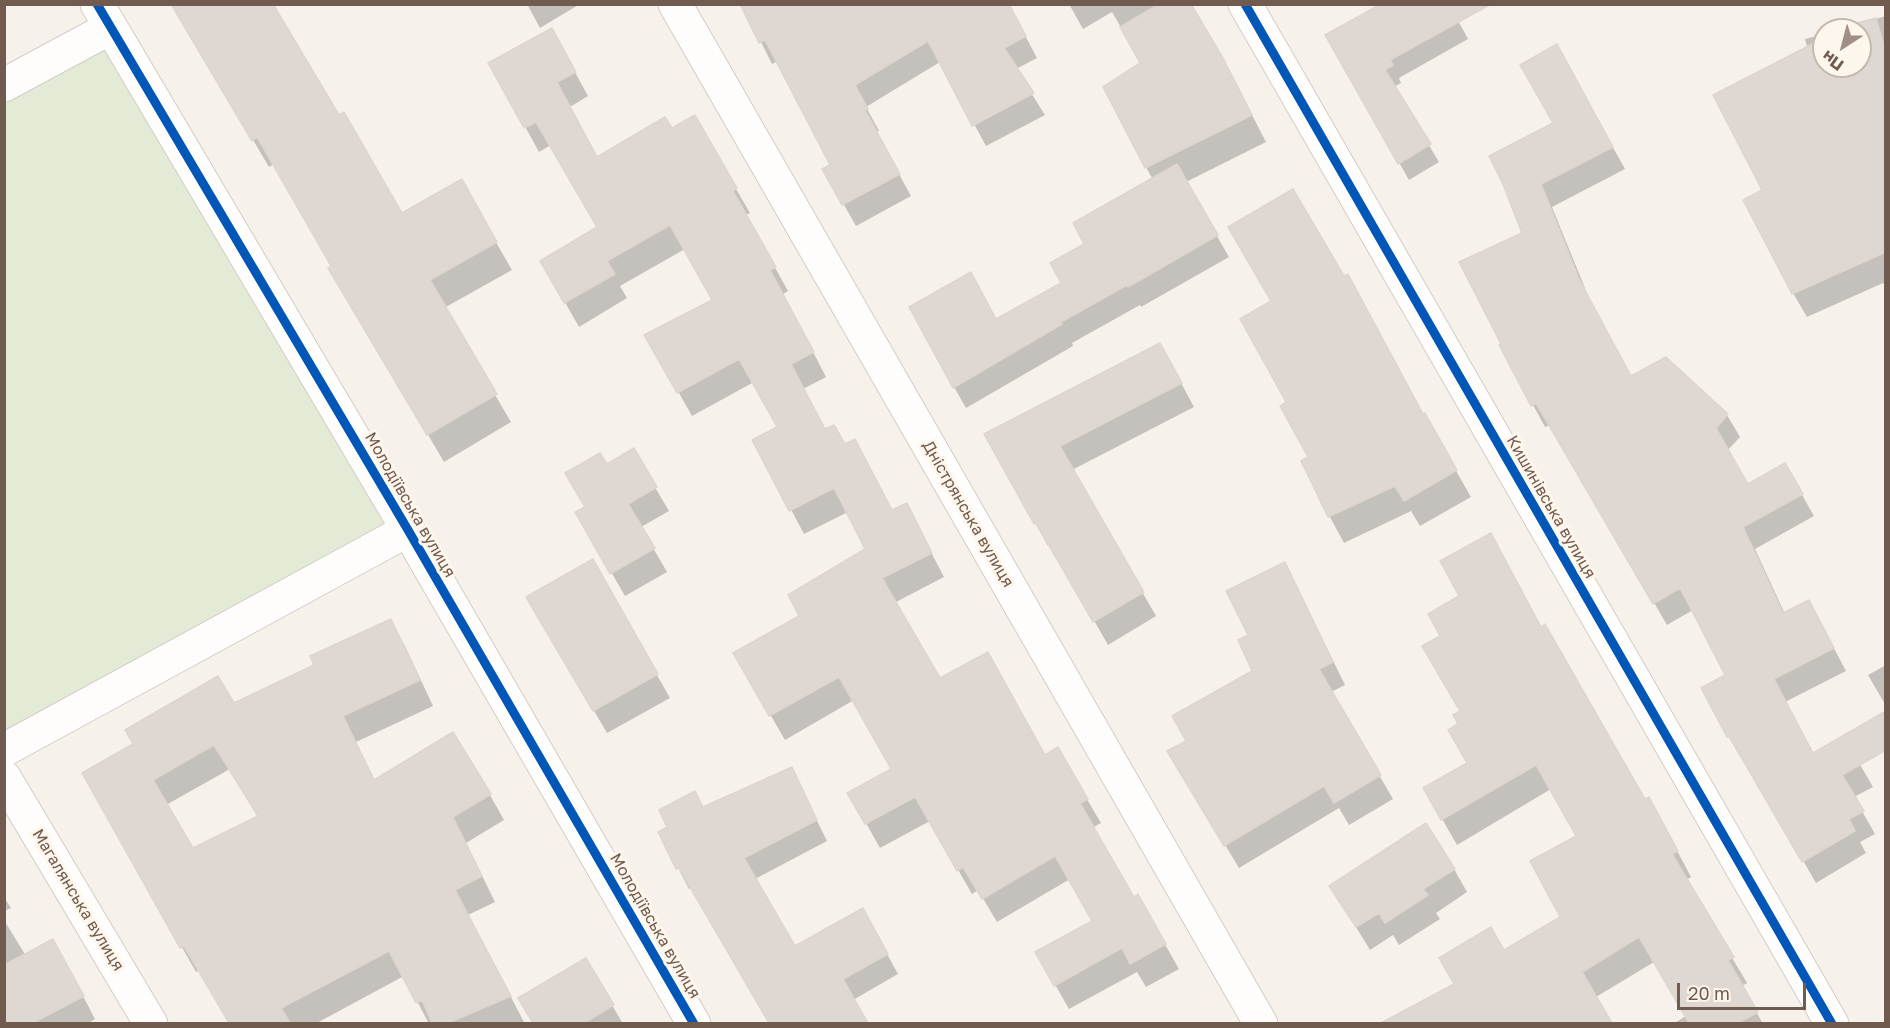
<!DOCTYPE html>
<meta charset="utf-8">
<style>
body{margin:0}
#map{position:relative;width:1890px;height:1028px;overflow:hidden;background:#f6f1eb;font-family:"Golos Text",sans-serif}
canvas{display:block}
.frame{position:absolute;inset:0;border:6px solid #715a4e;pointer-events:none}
.north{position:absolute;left:1812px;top:18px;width:60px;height:60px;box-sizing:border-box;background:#fdf6ed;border:2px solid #c5b8ad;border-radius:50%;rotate:216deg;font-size:16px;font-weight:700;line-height:24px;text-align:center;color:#715a4e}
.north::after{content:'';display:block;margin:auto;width:21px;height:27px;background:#a08f85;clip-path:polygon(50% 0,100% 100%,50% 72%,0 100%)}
.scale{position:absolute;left:1677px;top:983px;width:129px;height:27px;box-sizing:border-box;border:3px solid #715a4e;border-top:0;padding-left:8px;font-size:18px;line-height:21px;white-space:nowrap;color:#715a4e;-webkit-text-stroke:4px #fdf6ed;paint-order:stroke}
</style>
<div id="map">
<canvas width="1890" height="1028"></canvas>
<div class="frame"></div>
<div class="north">Пн</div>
<div class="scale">20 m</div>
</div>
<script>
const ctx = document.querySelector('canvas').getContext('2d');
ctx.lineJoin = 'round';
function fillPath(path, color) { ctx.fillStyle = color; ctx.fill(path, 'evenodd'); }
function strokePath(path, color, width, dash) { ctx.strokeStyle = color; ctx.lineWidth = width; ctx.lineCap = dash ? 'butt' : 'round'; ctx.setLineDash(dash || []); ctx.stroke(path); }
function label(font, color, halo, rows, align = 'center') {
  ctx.font = font + ' "Golos Text",sans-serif'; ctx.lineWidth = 6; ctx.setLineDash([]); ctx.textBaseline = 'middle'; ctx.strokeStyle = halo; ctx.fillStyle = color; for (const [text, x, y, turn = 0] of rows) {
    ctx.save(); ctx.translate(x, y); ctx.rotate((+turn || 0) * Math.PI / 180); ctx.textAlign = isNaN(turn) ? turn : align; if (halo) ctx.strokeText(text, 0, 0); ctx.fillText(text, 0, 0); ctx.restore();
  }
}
const green = new Path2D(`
 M 111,26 L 409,531 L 5,751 L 5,84 Z`);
const shadow = new Path2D(`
 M 173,4 L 338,117 L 401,215 L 461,182 L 512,270 L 444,308 L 511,422 L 444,462 L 330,268 L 333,267 L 274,164 L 269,167 Z
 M 527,4 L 580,4 L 540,28 Z
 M 742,4 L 1020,26 L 1037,58 L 1016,69 L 1045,115 L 986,146 L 940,62 L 866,107 L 879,131 L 876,132 L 911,196 L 856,226 L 824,170 L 832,166 L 778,61 L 772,64 Z
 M 1069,4 L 1189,4 L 1238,88 L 1266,142 L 1186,182 L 1229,257 L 1141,307 L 1140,305 L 1072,343 L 1073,346 L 966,408 L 954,387 L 996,321 L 1063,284 L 1086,244 L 1153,180 L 1146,167 L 1142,63 L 1112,12 L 1083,29 Z
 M 1449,4 L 1468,39 L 1399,78 L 1401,83 L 1394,87 L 1439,162 L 1409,180 L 1327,36 Z
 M 1886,16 L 1886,288 L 1883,283 L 1807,317 L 1793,293 L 1764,190 L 1814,74 L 1805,39 L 1824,34 L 1824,66 L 1860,66 L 1860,30 L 1837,30 Z
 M 565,54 L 588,96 L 570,107 L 597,158 L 671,130 L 694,117 L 750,213 L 746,215 L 788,291 L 783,294 L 826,377 L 803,389 L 825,431 L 845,446 L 855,441 L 893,512 L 906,505 L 944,577 L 894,603 L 939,680 L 1045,757 L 1057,749 L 1101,823 L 1092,828 L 1133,899 L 1138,897 L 1179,969 L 1146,987 L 1137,972 L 1069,1009 L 1037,953 L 1094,921 L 1070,879 L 997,922 L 978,890 L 972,894 L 930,821 L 880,848 L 849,793 L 893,769 L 854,700 L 785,740 L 735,654 L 801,616 L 867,549 L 848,512 L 804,534 L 754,440 L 779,428 L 754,382 L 692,416 L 646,335 L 714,301 L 685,249 L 620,286 L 627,298 L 579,327 L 542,262 L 599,228 L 551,145 L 539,152 L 490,63 Z
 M 1569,68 L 1625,169 L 1552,207 L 1591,303 L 1631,378 L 1727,415 L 1740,437 L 1727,451 L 1748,486 L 1785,465 L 1814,516 L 1755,549 L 1785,614 L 1821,624 L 1846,671 L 1785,702 L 1814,755 L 1844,737 L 1873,787 L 1854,797 L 1875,834 L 1860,842 L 1866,853 L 1816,883 L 1743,757 L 1741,758 L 1728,736 L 1727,676 L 1693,610 L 1667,625 L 1550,425 L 1545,427 L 1501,346 L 1524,233 Z
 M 1173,368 L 1194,407 L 1072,470 L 1156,616 L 1108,645 L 1051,545 L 1048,546 L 986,435 Z
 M 1424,415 L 1471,497 L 1420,526 L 1411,511 L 1344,543 L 1330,517 L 1303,461 Z
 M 633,450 L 669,511 L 641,527 L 667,572 L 625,596 L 577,513 L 586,508 L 606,466 Z
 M 592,561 L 670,698 L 607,733 L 528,598 Z
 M 1284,564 L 1297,587 L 1345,685 L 1331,692 L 1393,799 L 1349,825 L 1339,808 L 1239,868 L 1183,775 L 1188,742 L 1254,671 L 1250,636 Z
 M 390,621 L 405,646 L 433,706 L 356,742 L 375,781 L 490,795 L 504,820 L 466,843 L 495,902 L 468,915 L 524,1022 L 429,1024 L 404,976 L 315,1024 L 230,1024 L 200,970 L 196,972 L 84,774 L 316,665 ZM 230,769 L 259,817 L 193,850 L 166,805 Z
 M 1541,628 L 1645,801 L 1663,824 L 1691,877 L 1686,880 L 1747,983 L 1742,986 L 1763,1024 L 1673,1024 L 1686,1016 L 1654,962 L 1596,997 L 1611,1024 L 1385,1024 L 1455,984 L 1504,952 L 1562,918 L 1578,837 L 1551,789 L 1457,845 L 1425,789 L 1469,763 L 1460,725 L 1462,711 Z
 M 1886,665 L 1886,706 L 1868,675 Z
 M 791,768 L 827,841 L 755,879 L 794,948 L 874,930 L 898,974 L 853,1000 L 866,1024 L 772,1024 L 692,887 L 689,889 L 660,833 L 703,809 Z
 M 1454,869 L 1467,892 L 1436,913 L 1440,919 L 1399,945 L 1393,935 L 1370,950 L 1331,886 Z
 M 4,897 L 11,908 L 4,911 Z
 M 4,920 L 26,956 L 66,964 L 95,1019 L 87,1024 L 4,1024 Z
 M 586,960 L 623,1024 L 534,1024 L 520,999 Z`);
const building = new Path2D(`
 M 171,4 L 273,4 L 339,115 L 344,112 L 402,213 L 462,179 L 497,242 L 430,280 L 497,394 L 427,435 L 328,268 L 331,266 L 257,137 L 252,141 Z
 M 740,4 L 1009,4 L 1026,36 L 1004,48 L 1034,93 L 972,126 L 928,41 L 855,85 L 868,109 L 865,110 L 900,174 L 842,205 L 822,169 L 830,165 L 765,40 L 759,43 Z
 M 1159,4 L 1191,4 L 1224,60 L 1252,115 L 1145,168 L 1103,87 L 1140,63 L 1120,27 Z
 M 1381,4 L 1491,4 L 1390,60 L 1393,65 L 1385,70 L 1431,144 L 1398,164 L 1325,35 Z
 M 1876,18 L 1886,52 L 1886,252 L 1792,294 L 1743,200 L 1762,190 L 1713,95 L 1824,38 L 1824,66 L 1860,66 L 1860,30 L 1840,30 L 1850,25 Z
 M 552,28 L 576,72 L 557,82 L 597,157 L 665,117 L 672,128 L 695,115 L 737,188 L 733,191 L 776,267 L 770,270 L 814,352 L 791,364 L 825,429 L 834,425 L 845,444 L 855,439 L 892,510 L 907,503 L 932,553 L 882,578 L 940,678 L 988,652 L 1045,755 L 1058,747 L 1088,799 L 1080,803 L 1134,897 L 1138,894 L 1166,944 L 1130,964 L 1122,948 L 1054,986 L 1035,952 L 1092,921 L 1055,856 L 982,899 L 963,867 L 957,871 L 915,797 L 865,824 L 847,793 L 891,769 L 839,677 L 769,716 L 733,653 L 799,616 L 788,595 L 865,549 L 834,488 L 789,511 L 752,440 L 777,427 L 739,359 L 677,393 L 644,335 L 712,300 L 670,225 L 607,261 L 615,274 L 564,303 L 540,261 L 597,227 L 536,122 L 524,128 L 488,63 Z
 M 1557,44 L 1613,147 L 1541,184 L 1579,279 L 1631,376 L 1666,357 L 1728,414 L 1716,428 L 1748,484 L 1785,463 L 1803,494 L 1743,527 L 1783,613 L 1809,600 L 1834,648 L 1774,679 L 1813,753 L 1886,711 L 1886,750 L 1842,775 L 1864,811 L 1849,819 L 1855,831 L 1802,862 L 1729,736 L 1727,737 L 1701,688 L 1725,675 L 1680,588 L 1653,604 L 1536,403 L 1531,406 L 1499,345 L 1501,344 L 1459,262 L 1522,233 L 1502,182 L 1489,156 L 1553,123 L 1520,65 Z
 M 1177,164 L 1218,235 L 1128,287 L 1127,285 L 1061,322 L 1062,324 L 953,388 L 909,307 L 971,272 L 996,319 L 1061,283 L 1050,263 L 1084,244 L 1073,223 Z
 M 1293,189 L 1344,276 L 1348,274 L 1423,414 L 1425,413 L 1457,470 L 1404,501 L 1395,486 L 1328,517 L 1301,461 L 1308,457 L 1280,406 L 1286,402 L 1240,319 L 1271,301 L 1228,227 Z
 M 1160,343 L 1182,383 L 1060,446 L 1144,592 L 1093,622 L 1036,523 L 1034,524 L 984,434 Z
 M 634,448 L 657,487 L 628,504 L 655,548 L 610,574 L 575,512 L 585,507 L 565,473 L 600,453 L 607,464 Z
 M 1491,533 L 1541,627 L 1545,624 L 1645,799 L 1649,797 L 1678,851 L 1672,854 L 1734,957 L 1728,960 L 1758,1012 L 1738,1023 L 1689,1023 L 1639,937 L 1582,972 L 1612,1023 L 1381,1023 L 1454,984 L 1439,958 L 1491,927 L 1504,950 L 1560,917 L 1530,861 L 1576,836 L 1536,765 L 1441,820 L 1423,788 L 1467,763 L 1448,730 L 1458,724 L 1453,715 L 1460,711 L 1422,646 L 1440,636 L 1428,614 L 1459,596 L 1440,561 Z
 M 593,559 L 658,674 L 593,711 L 526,597 Z
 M 1285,562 L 1333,662 L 1319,669 L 1381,775 L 1334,803 L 1324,786 L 1224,846 L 1167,751 L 1186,741 L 1172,716 L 1252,671 L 1238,640 L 1248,635 L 1226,591 Z
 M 391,619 L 420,680 L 343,716 L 374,780 L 453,732 L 491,794 L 453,817 L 482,876 L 455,890 L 511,996 L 448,1023 L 432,1023 L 422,1000 L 416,1003 L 389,951 L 281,1008 L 290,1023 L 229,1023 L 184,946 L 180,948 L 82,773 L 133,744 L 125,730 L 218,676 L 234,703 L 314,665 L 310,656 ZM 214,745 L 258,816 L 193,848 L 153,780 Z
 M 792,767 L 817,820 L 744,858 L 795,946 L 863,908 L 888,954 L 843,979 L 868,1023 L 769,1023 L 679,868 L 676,869 L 658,832 L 667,827 L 659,810 L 695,791 L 703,807 Z
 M 1426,823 L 1455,869 L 1423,889 L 1428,895 L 1385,923 L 1379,913 L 1356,927 L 1329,886 Z
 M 53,939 L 84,996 L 33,1023 L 4,1023 L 4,965 Z
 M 586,958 L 614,1005 L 584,1023 L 533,1023 L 518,998 Z`);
const minor = new Path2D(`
 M 97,4 L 408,530 L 694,1024
 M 675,4 L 1261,1024
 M 1245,4 L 1832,1024
 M 4,85 L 110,28
 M 4,750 L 408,530
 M 4,777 L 151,1024`);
const cycleway = new Path2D(`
 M 97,4 L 408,530 L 694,1024
 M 1245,4 L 1832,1024`);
const streetNames = [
 ["Молодіївська вулиця",410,505,60],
 ["Кишинівська вулиця",1551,507,60],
 ["Дністрянська вулиця",968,514,60],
 ["Магалянська вулиця",78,900,59],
 ["Молодіївська вулиця",655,926,60]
];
fillPath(green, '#e3ebd7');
fillPath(shadow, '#0003');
fillPath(building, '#dfd7d1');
strokePath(building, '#ded5ce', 1.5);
strokePath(minor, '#d3cdc6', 35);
strokePath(minor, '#fefdfc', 33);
strokePath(cycleway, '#0057b8', 9);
label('16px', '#715a4e', '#fdf6ed', streetNames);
</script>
